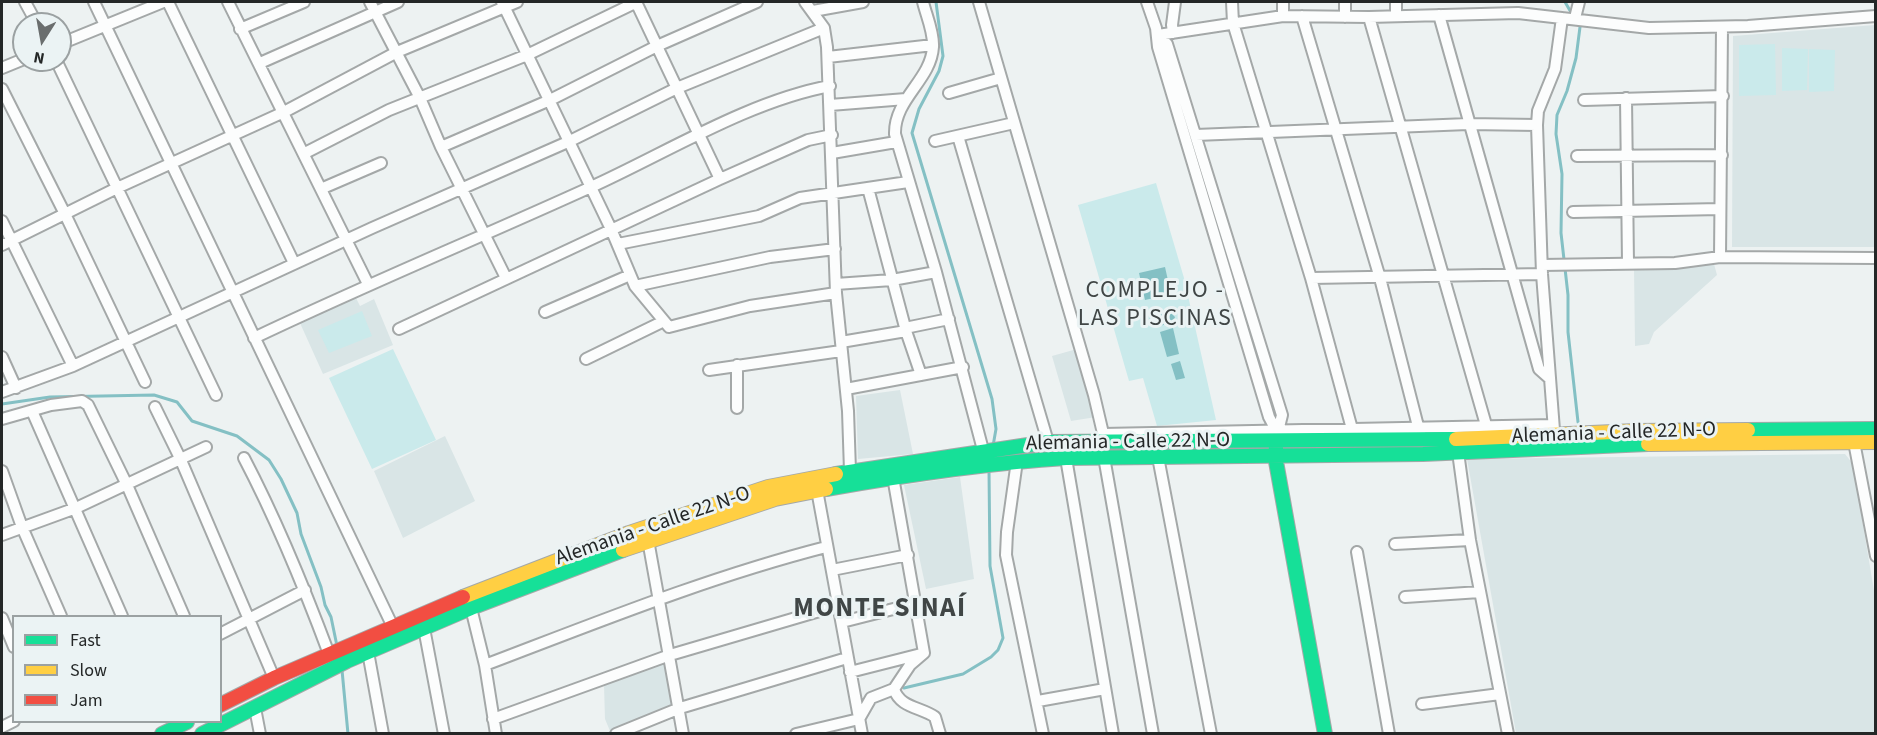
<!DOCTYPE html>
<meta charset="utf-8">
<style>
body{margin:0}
#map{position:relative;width:1877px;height:735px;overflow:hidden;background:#edf2f2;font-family:"Source Sans 3",sans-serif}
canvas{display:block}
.frame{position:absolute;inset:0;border:3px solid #242727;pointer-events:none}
.legend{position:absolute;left:12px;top:615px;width:210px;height:108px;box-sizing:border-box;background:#ebf3f4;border:2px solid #9ba1a2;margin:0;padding:8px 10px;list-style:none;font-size:18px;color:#242727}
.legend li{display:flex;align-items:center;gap:12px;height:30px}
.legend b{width:30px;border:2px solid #9ba1a2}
.north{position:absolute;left:12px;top:12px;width:60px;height:60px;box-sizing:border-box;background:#ebf3f4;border:2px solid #9ba1a2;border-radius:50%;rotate:191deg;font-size:16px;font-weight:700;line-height:24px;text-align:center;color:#242727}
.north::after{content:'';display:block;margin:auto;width:21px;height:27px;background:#6a6e6e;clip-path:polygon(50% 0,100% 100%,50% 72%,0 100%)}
</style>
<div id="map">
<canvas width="1877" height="735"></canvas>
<div class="frame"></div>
<ul class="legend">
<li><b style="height:8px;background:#16e098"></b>Fast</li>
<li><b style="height:8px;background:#ffcf43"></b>Slow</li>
<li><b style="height:8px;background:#f24e42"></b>Jam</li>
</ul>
<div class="north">N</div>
</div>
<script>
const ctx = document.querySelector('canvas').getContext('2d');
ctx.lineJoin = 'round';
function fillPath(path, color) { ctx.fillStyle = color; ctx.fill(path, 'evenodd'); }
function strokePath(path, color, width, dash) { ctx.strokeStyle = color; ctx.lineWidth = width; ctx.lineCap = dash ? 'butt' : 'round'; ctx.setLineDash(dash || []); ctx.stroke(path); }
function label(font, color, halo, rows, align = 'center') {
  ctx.font = font + ' "Source Sans 3",sans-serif'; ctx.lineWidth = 6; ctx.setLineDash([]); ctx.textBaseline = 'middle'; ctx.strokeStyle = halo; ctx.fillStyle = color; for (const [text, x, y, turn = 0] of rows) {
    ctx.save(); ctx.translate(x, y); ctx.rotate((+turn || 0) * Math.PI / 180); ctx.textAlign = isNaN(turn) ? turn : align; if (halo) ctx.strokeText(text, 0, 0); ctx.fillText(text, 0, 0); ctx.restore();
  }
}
const built = new Path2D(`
 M 1875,25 L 1875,247 L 1732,247 L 1733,36 Z
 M 1714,264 L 1717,275 L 1654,332 L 1649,344 L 1635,346 L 1634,268 Z
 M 356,298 L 360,306 L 374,299 L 393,345 L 323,374 L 300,323 Z
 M 1077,349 L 1096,417 L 1071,421 L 1052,356 Z
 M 900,390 L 913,454 L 858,459 L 856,396 Z
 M 445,436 L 475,501 L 403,538 L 374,471 Z
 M 1845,454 L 1853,464 L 1875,597 L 1875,733 L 1516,733 L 1467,459 Z
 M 960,477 L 974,579 L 926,589 L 904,485 Z
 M 666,663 L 674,706 L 610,731 L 605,719 L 604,685 Z`);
const green = new Path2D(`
 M 1775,44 L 1776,95 L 1739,96 L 1739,45 Z
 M 1782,48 L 1808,49 L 1807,90 L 1782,91 Z
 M 1809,49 L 1835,50 L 1834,91 L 1809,92 Z
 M 1156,183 L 1184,278 L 1216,420 L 1157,426 L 1143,378 L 1129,381 L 1078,205 Z
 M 362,311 L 372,336 L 329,353 L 318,330 Z
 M 393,349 L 436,440 L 372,469 L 329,378 Z`);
const water = new Path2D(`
 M 1165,267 L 1171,294 L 1145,300 L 1139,273 Z
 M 1169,311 L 1175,317 L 1173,323 L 1154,327 L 1149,325 L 1150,316 Z
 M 1173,328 L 1179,354 L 1167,357 L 1160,332 Z
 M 1180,361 L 1185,378 L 1176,380 L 1171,364 Z`);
const stream = new Path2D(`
 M 936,2 L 943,56 L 939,71 L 919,109 L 912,133 L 992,399 L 996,429 L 993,446
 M 1565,2 L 1572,14
 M 1577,22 L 1580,27 L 1576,58 L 1567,91 L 1557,115 L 1556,134 L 1562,174 L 1561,233 L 1568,295 L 1568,332 L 1578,422
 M 2,404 L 50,397 L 154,395 L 177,402 L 192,421 L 237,436 L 269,460 L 281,479 L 297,513 L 301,534 L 321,587 L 325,605 L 331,617 L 337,646
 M 342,670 L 348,734
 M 904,688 L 963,674 L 991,657 L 998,650 L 1003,638 L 990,566 L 989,470`);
const street = new Path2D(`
 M 25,2 L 37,24
 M 94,2 L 393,627
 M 168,2 L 294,263
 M 228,2 L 368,284
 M 370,2 L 420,98 L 441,147 L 506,278
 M 502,2 L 611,229 L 635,286 L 669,327 L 750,306 L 836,293
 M 636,2 L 720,179
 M 805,2 L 824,28 L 827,47 L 836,293 L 848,411 L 850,471
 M 923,2 C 926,15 934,32 933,47 C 931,80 894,99 895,134 L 936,272 L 983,450
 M 979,2 L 1094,395 L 1105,442
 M 1147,2 L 1156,28 L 1158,47 L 1269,417 L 1277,432
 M 1232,2 L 1233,23 L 1311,278 L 1355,440
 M 1345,2 L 1345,17
 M 1396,2 L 1396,15
 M 813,11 L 863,2
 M 1439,15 L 1539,369 L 1548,377
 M 1283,16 L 1283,2
 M 1302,16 L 1380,278 L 1420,434
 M 1369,17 L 1488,432
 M 1575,18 L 1579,2
 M 240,29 L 304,2
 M 1173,33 L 1172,25 L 1175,2
 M 1158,35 L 1283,16 L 1369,17 L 1518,13 L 1649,28 L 1748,26 L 1876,16
 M 1158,35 L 1167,44 L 1282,415 L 1277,435
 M 60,44 L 163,2
 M 828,57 L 933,45
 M 56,60 L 216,395
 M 260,63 L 398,2
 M 2,68 L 24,59
 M 2,89 L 65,214 L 145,382
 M 949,93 L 1001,78
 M 1626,98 L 1628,263
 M 1584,100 L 1723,96
 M 830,105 L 906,99
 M 1196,135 L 1468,124 L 1537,125
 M 958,136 L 1048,442
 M 935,141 L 1014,123
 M 441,147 L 550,100 L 657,46 L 757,2
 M 305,153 L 389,110 L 527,55 L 637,2
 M 832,153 L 896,142
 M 1577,156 L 1722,155
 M 323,188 L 381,163
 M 1573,212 L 1720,209
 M 2,221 L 73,366
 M 618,244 L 759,216 L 800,198 L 908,182
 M 2,245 L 117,188 L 284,112 L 397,52 L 517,2
 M 1720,257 L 1722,28
 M 1542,265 L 1675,263 L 1720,257 L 1876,258
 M 1311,278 L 1542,274
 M 836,284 L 892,280 L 936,272
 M 635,286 L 770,257 L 835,249
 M 545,312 L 630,275
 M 905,328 L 949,319
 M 399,329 L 720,179 L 808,140 L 832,135
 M 906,331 L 921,375
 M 254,338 C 365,285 479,238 591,187 C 666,153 749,101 830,86
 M 841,342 L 906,331 L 868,188
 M 2,357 L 16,388
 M 586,359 L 664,321
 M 709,370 L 841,351
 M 846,389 L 963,367
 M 2,392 L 73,366 L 372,228 L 570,141 L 677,88 L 824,28
 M 155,407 L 180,458 L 274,678
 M 737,408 L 737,365
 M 32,411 L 122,616
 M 2,419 L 51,405 L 82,401 L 88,405 L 127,485 L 184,616
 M 1554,430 L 1542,274 L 1537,125 L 1538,111 L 1555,69 L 1562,18
 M 1103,434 L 1553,425
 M 1854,442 L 1876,556
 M 1458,452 L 1470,540 L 1508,734
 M 1104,457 L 1153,734
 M 1158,457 L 1211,734
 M 244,458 C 277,521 304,587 329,654
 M 1066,458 L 1113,734
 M 1017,461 L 1007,532 L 1006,555 L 1043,734
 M 2,471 L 22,527 L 61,616
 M 893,477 L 924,653 L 910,665 L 894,689 C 900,708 921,707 935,717 L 940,734
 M 817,490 L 862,734
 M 2,535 L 76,508 L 206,447
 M 648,540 L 683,734
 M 1395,544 L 1470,540
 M 1357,552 L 1389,734
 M 832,570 L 908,555
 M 1405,597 L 1480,592
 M 471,608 L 485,665 L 496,734
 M 2,618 L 14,647
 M 842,622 L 917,603
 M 424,628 L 444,734
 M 220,634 L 305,590
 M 368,652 L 383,734
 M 485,665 C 598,622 709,577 826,547
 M 850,672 L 921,654
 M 1038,701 L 1105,689
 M 1422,704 L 1500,694
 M 255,708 L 260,734
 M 493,719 L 670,655 L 840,605
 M 2,727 L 14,721
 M 616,734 L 680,708 L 847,658
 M 796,734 L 859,719 L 871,698 L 894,689`);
const fast = new Path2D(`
 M 1748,430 L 1876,429
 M 1276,447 L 1275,456 L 1325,734
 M 836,474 L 1048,442 L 1456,439
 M 826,489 C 906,475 985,463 1066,458 L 1423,454 L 1648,444
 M 162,734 L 187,722
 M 202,734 L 347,661 L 471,608 L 623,550`);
const slow = new Path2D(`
 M 1456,439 L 1636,431 L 1748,430
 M 1648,444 L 1876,442
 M 623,550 L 775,499 L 826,489
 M 463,597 L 629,533 L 768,487 L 836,474`);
const jam = new Path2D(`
 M 220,705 L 274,678 L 463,597`);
const streetNames = [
 ["Alemania - Calle 22 N-O",1614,434,-2],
 ["Alemania - Calle 22 N-O",1128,443,-1],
 ["Alemania - Calle 22 N-O",653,527,-19]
];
const quarterNames = [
 ["COMPLEJO -",1155,292],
 ["LAS PISCINAS",1155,320]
];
const districtNames = [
 ["MONTE SINAÍ",880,610]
];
fillPath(built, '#d9e5e6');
fillPath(green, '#caeaeb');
fillPath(water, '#84c0c4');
strokePath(stream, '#84c0c4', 3);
strokePath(street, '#a4a8a8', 14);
strokePath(fast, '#a4a8a8', 16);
strokePath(slow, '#a4a8a8', 16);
strokePath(jam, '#a4a8a8', 16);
strokePath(street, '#fcfdfd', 10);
strokePath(fast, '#16e098', 14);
strokePath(slow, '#ffcf43', 14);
strokePath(jam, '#f24e42', 14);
label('21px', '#242727', '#ebf3f4', streetNames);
ctx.letterSpacing = '1.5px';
label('24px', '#404646', '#ebf3f4', quarterNames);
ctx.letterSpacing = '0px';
ctx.letterSpacing = '1.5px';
label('bold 27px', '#404646', '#ebf3f4', districtNames);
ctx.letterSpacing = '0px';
</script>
